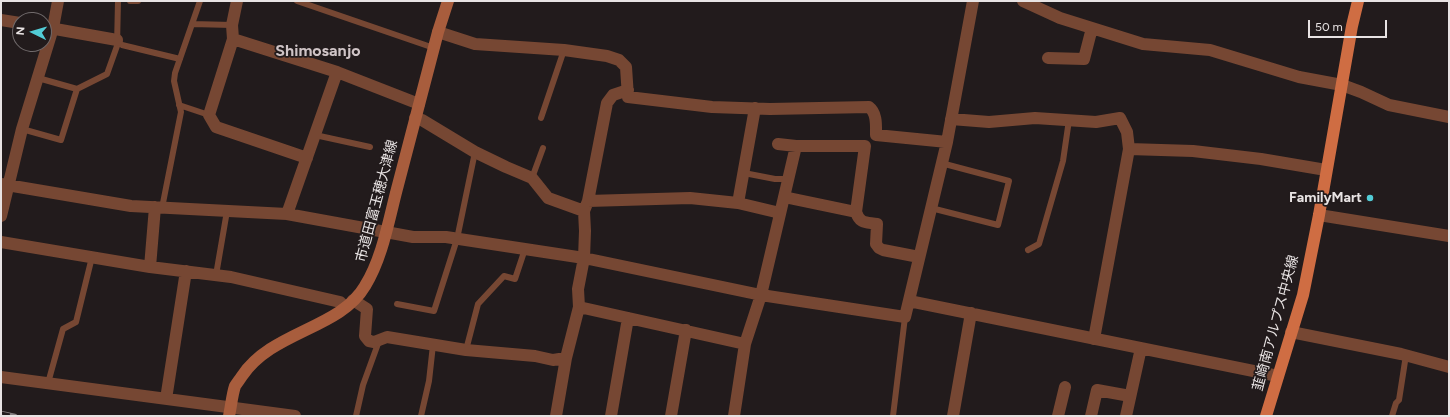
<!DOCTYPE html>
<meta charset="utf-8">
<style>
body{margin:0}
#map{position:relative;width:1450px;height:417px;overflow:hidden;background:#221b1c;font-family:Figtree,sans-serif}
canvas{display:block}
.frame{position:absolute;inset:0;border:2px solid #e8e3e3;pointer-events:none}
.north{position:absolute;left:12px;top:12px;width:40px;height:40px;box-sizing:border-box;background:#221b1c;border:1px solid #716b6c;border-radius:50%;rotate:275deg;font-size:11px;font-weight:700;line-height:16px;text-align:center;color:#e8e3e3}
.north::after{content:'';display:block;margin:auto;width:14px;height:18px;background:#52ccd6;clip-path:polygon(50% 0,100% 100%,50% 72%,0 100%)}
.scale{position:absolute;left:1308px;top:20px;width:79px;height:18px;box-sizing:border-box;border:2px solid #e8e3e3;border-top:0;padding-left:5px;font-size:12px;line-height:14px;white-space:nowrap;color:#e8e3e3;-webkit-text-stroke:3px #221b1c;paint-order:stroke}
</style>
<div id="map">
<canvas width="1450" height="417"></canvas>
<div class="frame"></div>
<div class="north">N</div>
<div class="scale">50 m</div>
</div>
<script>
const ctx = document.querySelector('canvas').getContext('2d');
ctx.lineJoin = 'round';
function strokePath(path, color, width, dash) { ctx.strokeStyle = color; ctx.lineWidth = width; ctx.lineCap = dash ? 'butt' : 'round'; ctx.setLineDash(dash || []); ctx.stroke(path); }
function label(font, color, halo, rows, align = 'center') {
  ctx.font = font + ' Figtree,"Noto Sans JP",sans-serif'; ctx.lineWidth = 3.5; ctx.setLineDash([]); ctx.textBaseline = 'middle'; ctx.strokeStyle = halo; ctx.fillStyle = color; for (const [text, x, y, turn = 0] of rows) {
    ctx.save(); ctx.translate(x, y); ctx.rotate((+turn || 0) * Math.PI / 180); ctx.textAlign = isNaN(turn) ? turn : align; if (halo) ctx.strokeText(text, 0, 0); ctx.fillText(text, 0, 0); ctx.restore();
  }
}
const lane = new Path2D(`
 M 130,1 L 138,1
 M 297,1 L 434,48
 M 192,24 L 232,25
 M 117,40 L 122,45 L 180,59
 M 38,78 L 77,89 L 107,74 L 117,46 L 118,1
 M 179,105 L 209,115
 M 541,118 L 564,50
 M 22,129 L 61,140 L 77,89
 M 315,135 L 370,147
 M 744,173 L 775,179 L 788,179
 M 532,178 L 543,148
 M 162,208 L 181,112 L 174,81 L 175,73 L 200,1
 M 931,208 L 998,225 L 1009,181 L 941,163
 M 1028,250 L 1039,244 L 1063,161 L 1069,120
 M 216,275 L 227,211
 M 397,304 L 434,311 L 457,239 L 475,152
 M 466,350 L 478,304 L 504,276 L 515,279 L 525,249
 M 48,383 L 63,329 L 76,322 L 92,257
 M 356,416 L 363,385 L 379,341
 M 421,416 L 429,381 L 433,345
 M 893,416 L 905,317
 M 1392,416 L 1396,403 L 1399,400 L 1406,355`);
const street = new Path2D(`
 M 237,1 L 232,25 L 233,39 L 209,115 L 216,127 L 307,158
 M 1023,1 L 1060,18 L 1143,44 L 1210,50 L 1299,77 L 1342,85 L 1361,92 L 1389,105 L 1449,117
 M 1,20 L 20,23
 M 44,27 L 117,40
 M 438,32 L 475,44 L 564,50 L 607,56 L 619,60 L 626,67 L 628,97 L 712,107 L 770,109 L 869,107 C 877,113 876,125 876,135 L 947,142
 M 233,39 L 337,72 L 419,104
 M 1048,58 L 1084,59 L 1092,28
 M 415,118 L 422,120 L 475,152 L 506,167 L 532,178 L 548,198 L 584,211
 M 951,119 L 989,122 L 1035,118 L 1096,122 L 1120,118 L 1127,132 L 1129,149 L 1094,339
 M 778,144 L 796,146 L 865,146 L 856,212
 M 1129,149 L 1193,151 L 1261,159 L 1326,170
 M 1,184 L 131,206 L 287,214 L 413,237 L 446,237 L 584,258 L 761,295 L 905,317 L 947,142 L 973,1
 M 784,197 L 856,212 C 860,224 866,222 877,224 L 876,244 L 879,248 L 883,250 L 919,257
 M 588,201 L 690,198 L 738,203 L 755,108
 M 738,203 L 780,213
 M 287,214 L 337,72
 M 1319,215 L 1449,236
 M 1,216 L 22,129 L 53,28 L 58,1
 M 1,242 L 150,267 L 231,277 L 340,302 L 345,307
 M 150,267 L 155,207
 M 353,300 L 367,309 L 365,336 L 369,341 L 374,342 L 387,337 L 466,350 L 535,356 L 553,360 L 566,358
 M 909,301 L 1278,376
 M 579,307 L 578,289 L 584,258 L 585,231 L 584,211 L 588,201 L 607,103 L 613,95 L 628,90
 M 1291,332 L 1401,354 L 1449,367
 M 1,377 L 295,416
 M 166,399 L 186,271
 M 556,416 L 566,358 L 579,307 L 745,344
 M 611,416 L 628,318
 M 671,416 L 686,330
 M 734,416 L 745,344 L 761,295 L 796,146
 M 953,416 L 971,313
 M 1058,416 L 1065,387
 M 1091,416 L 1097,390 L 1130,396
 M 1126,416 L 1141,348`);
const secondary = new Path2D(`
 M 229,416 C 231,407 232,395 235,386 C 237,383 240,379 242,376 C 272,331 340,329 365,286 C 383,257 389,218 398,185 C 411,134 425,83 438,32 L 448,1`);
const primary = new Path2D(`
 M 1266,416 L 1303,295 L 1319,215 L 1352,26 L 1358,1`);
const rail = new Path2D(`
 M 1,413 L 15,416`);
const markers = [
 [1370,198,4,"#52ccd6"]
];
const poiNames = [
 ["FamilyMart",1362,198]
];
const streetNames = [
 ["市道田富玉穂大津線",377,201,-75],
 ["韮崎南アルプス中央線",1276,323,-75]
];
const quarterNames = [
 ["Shimosanjo",318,51]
];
strokePath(lane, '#764733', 6);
strokePath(street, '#764733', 12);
strokePath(secondary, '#a85d3d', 12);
strokePath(primary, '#cf6d43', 12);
strokePath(rail, '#847e7f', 4.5);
strokePath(rail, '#221b1c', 3, [9]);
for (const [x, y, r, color] of markers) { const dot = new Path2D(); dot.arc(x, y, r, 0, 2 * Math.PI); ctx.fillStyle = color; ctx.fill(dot); strokePath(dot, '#221b1c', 1.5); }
label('bold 14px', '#e8e3e3', '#221b1c', poiNames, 'right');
label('14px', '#e8e3e3', '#221b1c', streetNames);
label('bold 16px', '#cfc4c6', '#221b1c', quarterNames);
</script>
